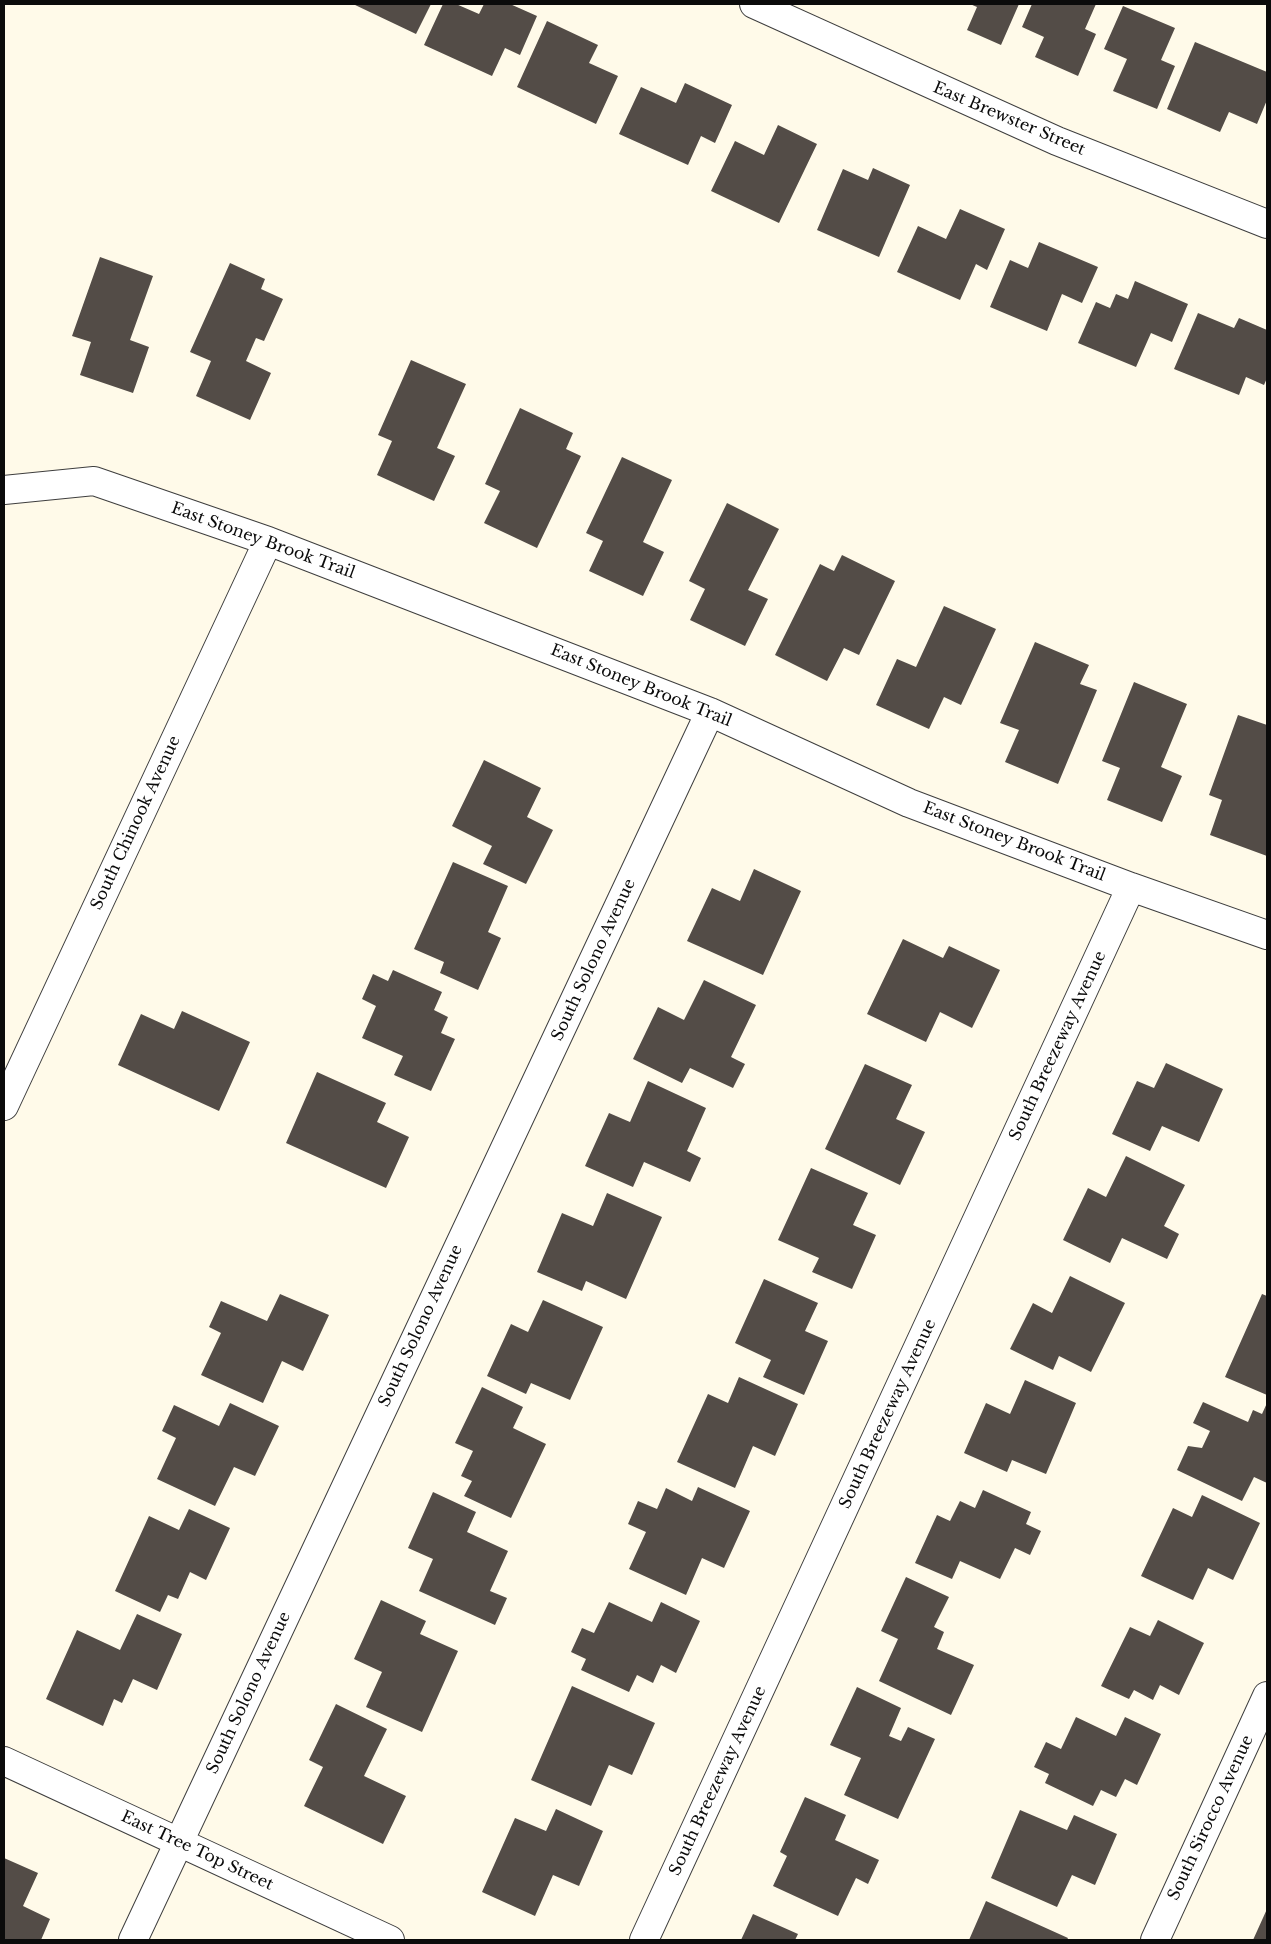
<!DOCTYPE html>
<style>
body{margin:0}
#map{position:relative;width:1271px;height:1944px;overflow:hidden;background:#fffae9;font-family:"Libre Baskerville",serif}
canvas{display:block}
.frame{position:absolute;inset:0;border:5px solid #0b0b0b;pointer-events:none}
</style>
<div id="map">
<canvas width="1271" height="1944"></canvas>
<div class="frame"></div>
</div>
<script>
const ctx = document.querySelector('canvas').getContext('2d');
ctx.lineJoin = 'round';
function fillPath(path, color) { ctx.fillStyle = color; ctx.fill(path, 'evenodd'); }
function strokePath(path, color, width, dash) { ctx.strokeStyle = color; ctx.lineWidth = width; ctx.lineCap = dash ? 'butt' : 'round'; ctx.setLineDash(dash || []); ctx.stroke(path); }
function label(font, color, halo, rows, align = 'center') {
  ctx.font = font + ' "Libre Baskerville",serif'; ctx.lineWidth = 5; ctx.setLineDash([]); ctx.textBaseline = 'middle'; ctx.strokeStyle = halo; ctx.fillStyle = color; for (const [text, x, y, turn = 0] of rows) {
    ctx.save(); ctx.translate(x, y); ctx.rotate((+turn || 0) * Math.PI / 180); ctx.textAlign = isNaN(turn) ? turn : align; if (halo) ctx.strokeText(text, 0, 0); ctx.fillText(text, 0, 0); ctx.restore();
  }
}
const building = new Path2D(`
 M 353,4 L 431,4 L 416,34 Z
 M 443,4 L 456,4 L 479,14 L 484,4 L 510,4 L 537,16 L 520,55 L 505,48 L 492,76 L 424,45 Z
 M 970,4 L 1019,4 L 1001,45 L 967,30 L 977,7 Z
 M 1032,4 L 1096,4 L 1085,29 L 1096,34 L 1078,76 L 1035,57 L 1044,37 L 1022,27 Z
 M 1123,6 L 1175,28 L 1161,60 L 1175,66 L 1157,109 L 1113,91 L 1127,59 L 1104,49 Z
 M 547,21 L 598,45 L 589,63 L 618,76 L 596,124 L 517,87 Z
 M 1195,42 L 1267,72 L 1267,100 L 1257,124 L 1229,112 L 1220,132 L 1167,109 Z
 M 685,83 L 732,105 L 715,143 L 701,136 L 688,165 L 619,134 L 641,87 L 676,103 Z
 M 778,125 L 817,144 L 779,223 L 711,191 L 735,141 L 764,155 Z
 M 873,168 L 910,185 L 879,257 L 817,230 L 843,169 L 868,180 Z
 M 960,209 L 1005,229 L 987,270 L 976,264 L 960,300 L 897,272 L 918,226 L 946,239 Z
 M 1039,242 L 1098,267 L 1082,303 L 1062,294 L 1047,331 L 990,307 L 1010,260 L 1028,268 Z
 M 100,257 L 153,276 L 130,340 L 149,347 L 133,393 L 80,375 L 91,342 L 72,336 Z
 M 230,263 L 265,279 L 261,289 L 283,299 L 264,341 L 256,338 L 246,361 L 271,373 L 250,420 L 196,396 L 211,361 L 190,352 Z
 M 1135,281 L 1188,304 L 1172,342 L 1151,333 L 1136,367 L 1078,343 L 1096,302 L 1110,308 L 1116,294 L 1128,299 Z
 M 1198,313 L 1234,328 L 1239,318 L 1267,330 L 1267,378 L 1264,385 L 1246,377 L 1239,395 L 1174,369 Z
 M 411,360 L 466,384 L 437,448 L 455,456 L 434,501 L 377,475 L 392,441 L 378,435 Z
 M 520,408 L 573,433 L 566,449 L 581,456 L 537,548 L 484,523 L 500,491 L 485,484 Z
 M 622,457 L 672,480 L 643,542 L 664,552 L 643,596 L 589,571 L 603,541 L 586,533 Z
 M 727,503 L 779,529 L 748,590 L 768,599 L 745,646 L 690,620 L 705,589 L 689,581 Z
 M 842,555 L 895,581 L 859,655 L 844,648 L 827,681 L 775,655 L 820,564 L 834,571 Z
 M 944,606 L 996,629 L 961,705 L 944,697 L 929,729 L 876,705 L 897,659 L 916,667 Z
 M 1035,642 L 1089,665 L 1080,684 L 1097,690 L 1058,784 L 1005,762 L 1019,730 L 1000,723 Z
 M 1134,682 L 1187,704 L 1161,767 L 1182,776 L 1162,822 L 1107,800 L 1120,768 L 1102,761 Z
 M 1238,715 L 1267,725 L 1267,856 L 1210,835 L 1222,800 L 1209,795 Z
 M 484,760 L 541,788 L 527,817 L 553,830 L 526,884 L 483,864 L 492,846 L 452,826 Z
 M 453,862 L 508,886 L 488,932 L 501,938 L 478,990 L 440,973 L 444,962 L 414,949 Z
 M 754,869 L 801,891 L 763,975 L 687,941 L 712,888 L 740,901 Z
 M 903,939 L 943,958 L 949,946 L 1000,970 L 972,1028 L 940,1012 L 926,1042 L 867,1014 Z
 M 393,970 L 442,992 L 434,1010 L 448,1017 L 441,1033 L 455,1039 L 431,1091 L 394,1075 L 403,1056 L 362,1038 L 376,1006 L 362,999 L 373,974 L 388,981 Z
 M 704,980 L 756,1005 L 731,1057 L 745,1064 L 733,1088 L 690,1068 L 682,1083 L 633,1059 L 658,1007 L 684,1020 Z
 M 182,1011 L 250,1042 L 219,1111 L 118,1065 L 141,1014 L 174,1029 Z
 M 1166,1063 L 1223,1089 L 1199,1142 L 1162,1126 L 1150,1151 L 1112,1134 L 1137,1081 L 1154,1088 Z
 M 865,1064 L 912,1085 L 896,1119 L 925,1132 L 900,1185 L 825,1149 Z
 M 317,1072 L 386,1103 L 377,1122 L 409,1137 L 386,1188 L 286,1143 Z
 M 648,1081 L 706,1108 L 687,1151 L 701,1158 L 690,1182 L 644,1162 L 633,1187 L 585,1166 L 609,1113 L 630,1122 Z
 M 1126,1156 L 1185,1185 L 1164,1226 L 1179,1234 L 1167,1259 L 1122,1238 L 1110,1263 L 1063,1240 L 1088,1188 L 1106,1197 Z
 M 811,1168 L 868,1193 L 853,1225 L 876,1235 L 852,1289 L 812,1272 L 819,1258 L 778,1240 Z
 M 607,1193 L 662,1217 L 626,1299 L 586,1281 L 582,1291 L 537,1272 L 562,1213 L 593,1226 Z
 M 1070,1276 L 1125,1303 L 1091,1372 L 1059,1356 L 1053,1370 L 1010,1349 L 1033,1303 L 1052,1313 Z
 M 764,1279 L 818,1303 L 805,1331 L 828,1341 L 804,1395 L 763,1377 L 771,1360 L 735,1343 Z
 M 280,1294 L 329,1315 L 303,1371 L 282,1361 L 263,1403 L 201,1375 L 221,1333 L 209,1327 L 221,1301 L 267,1321 Z
 M 1262,1294 L 1267,1296 L 1267,1395 L 1225,1377 Z
 M 543,1300 L 603,1327 L 570,1400 L 531,1383 L 526,1394 L 487,1376 L 511,1324 L 528,1332 Z
 M 739,1377 L 798,1404 L 775,1456 L 753,1446 L 735,1488 L 677,1462 L 708,1394 L 728,1403 Z
 M 1025,1380 L 1076,1403 L 1046,1474 L 1012,1460 L 1007,1472 L 964,1453 L 986,1403 L 1010,1414 Z
 M 482,1387 L 523,1407 L 513,1428 L 546,1444 L 511,1518 L 464,1496 L 472,1481 L 461,1476 L 473,1451 L 455,1443 Z
 M 1203,1402 L 1248,1422 L 1253,1410 L 1262,1414 L 1267,1403 L 1267,1483 L 1254,1477 L 1242,1501 L 1177,1470 L 1188,1446 L 1202,1448 L 1210,1431 L 1193,1423 Z
 M 230,1403 L 279,1426 L 255,1476 L 234,1467 L 215,1506 L 157,1479 L 176,1438 L 162,1431 L 174,1405 L 219,1426 Z
 M 698,1487 L 750,1511 L 724,1568 L 702,1558 L 686,1595 L 629,1569 L 646,1532 L 628,1524 L 638,1501 L 657,1509 L 666,1488 L 692,1501 Z
 M 983,1490 L 1031,1512 L 1026,1524 L 1041,1531 L 1030,1555 L 1015,1548 L 1000,1579 L 960,1561 L 952,1579 L 915,1563 L 937,1515 L 950,1521 L 960,1501 L 975,1508 Z
 M 433,1492 L 476,1512 L 467,1532 L 508,1551 L 490,1591 L 507,1598 L 495,1625 L 419,1591 L 433,1559 L 408,1548 Z
 M 1202,1495 L 1260,1523 L 1233,1580 L 1208,1568 L 1193,1600 L 1141,1576 L 1173,1508 L 1192,1517 Z
 M 189,1509 L 230,1528 L 206,1580 L 190,1572 L 178,1599 L 168,1595 L 160,1612 L 115,1591 L 149,1516 L 179,1530 Z
 M 906,1577 L 949,1597 L 934,1627 L 944,1632 L 937,1649 L 974,1665 L 951,1715 L 879,1681 L 898,1639 L 881,1631 Z
 M 381,1600 L 426,1621 L 420,1634 L 458,1651 L 422,1732 L 366,1707 L 382,1672 L 354,1659 Z
 M 609,1602 L 652,1622 L 661,1602 L 700,1621 L 676,1673 L 661,1665 L 653,1683 L 637,1675 L 629,1692 L 581,1670 L 586,1659 L 571,1652 L 582,1628 L 594,1633 Z
 M 137,1614 L 182,1634 L 157,1690 L 133,1679 L 122,1703 L 114,1699 L 103,1726 L 46,1699 L 77,1630 L 120,1650 Z
 M 1158,1620 L 1204,1643 L 1179,1695 L 1160,1685 L 1153,1700 L 1134,1690 L 1129,1699 L 1101,1686 L 1130,1627 L 1150,1636 Z
 M 572,1686 L 655,1723 L 632,1775 L 609,1765 L 591,1806 L 531,1780 Z
 M 857,1687 L 901,1708 L 889,1736 L 901,1741 L 908,1727 L 935,1739 L 898,1819 L 844,1795 L 861,1758 L 830,1745 Z
 M 336,1704 L 387,1729 L 364,1776 L 406,1796 L 383,1844 L 304,1806 L 323,1767 L 309,1760 Z
 M 1076,1717 L 1116,1736 L 1125,1717 L 1161,1734 L 1137,1785 L 1125,1779 L 1116,1797 L 1101,1790 L 1093,1806 L 1045,1783 L 1049,1774 L 1034,1767 L 1046,1742 L 1061,1749 Z
 M 805,1797 L 846,1815 L 835,1840 L 879,1860 L 868,1884 L 856,1878 L 838,1916 L 773,1886 L 787,1856 L 780,1852 Z
 M 556,1809 L 603,1831 L 579,1886 L 553,1875 L 535,1916 L 482,1892 L 515,1818 L 546,1831 Z
 M 1020,1810 L 1067,1830 L 1074,1815 L 1117,1834 L 1095,1885 L 1072,1875 L 1057,1907 L 991,1878 Z
 M 4,1858 L 38,1873 L 23,1906 L 50,1919 L 41,1940 L 4,1940 Z
 M 986,1901 L 1068,1938 L 1067,1940 L 969,1940 Z
 M 1267,1909 L 1267,1940 L 1253,1940 Z
 M 753,1914 L 798,1934 L 795,1940 L 741,1940 Z`);
const street = new Path2D(`
 M 754,4 L 1057,141 L 1267,224
 M 4,490 L 94,481 L 268,541 L 710,712 L 909,803 L 1131,887 L 1267,935
 M 4,1106 L 268,541
 M 4,1761 L 390,1940
 M 133,1940 L 710,712
 M 644,1940 L 1131,887
 M 1155,1940 L 1267,1696`);
const streetNames = [
 ["East Brewster Street",1009,119,23],
 ["East Stoney Brook Trail",263,541,20],
 ["East Stoney Brook Trail",641,686,22],
 ["South Chinook Avenue",136,823,-65],
 ["East Stoney Brook Trail",1014,842,21],
 ["South Solono Avenue",594,960,-65],
 ["South Breezeway Avenue",1058,1046,-65],
 ["South Solono Avenue",421,1326,-65],
 ["South Breezeway Avenue",888,1414,-65],
 ["South Solono Avenue",249,1693,-65],
 ["South Breezeway Avenue",718,1781,-65],
 ["South Sirocco Avenue",1211,1818,-65],
 ["East Tree Top Street",197,1851,25]
];
fillPath(building, '#534c47');
strokePath(street, '#3e3e3e', 30);
strokePath(street, '#fff', 28);
label('16px', '#0b0b0b', '#fff', streetNames);
</script>
